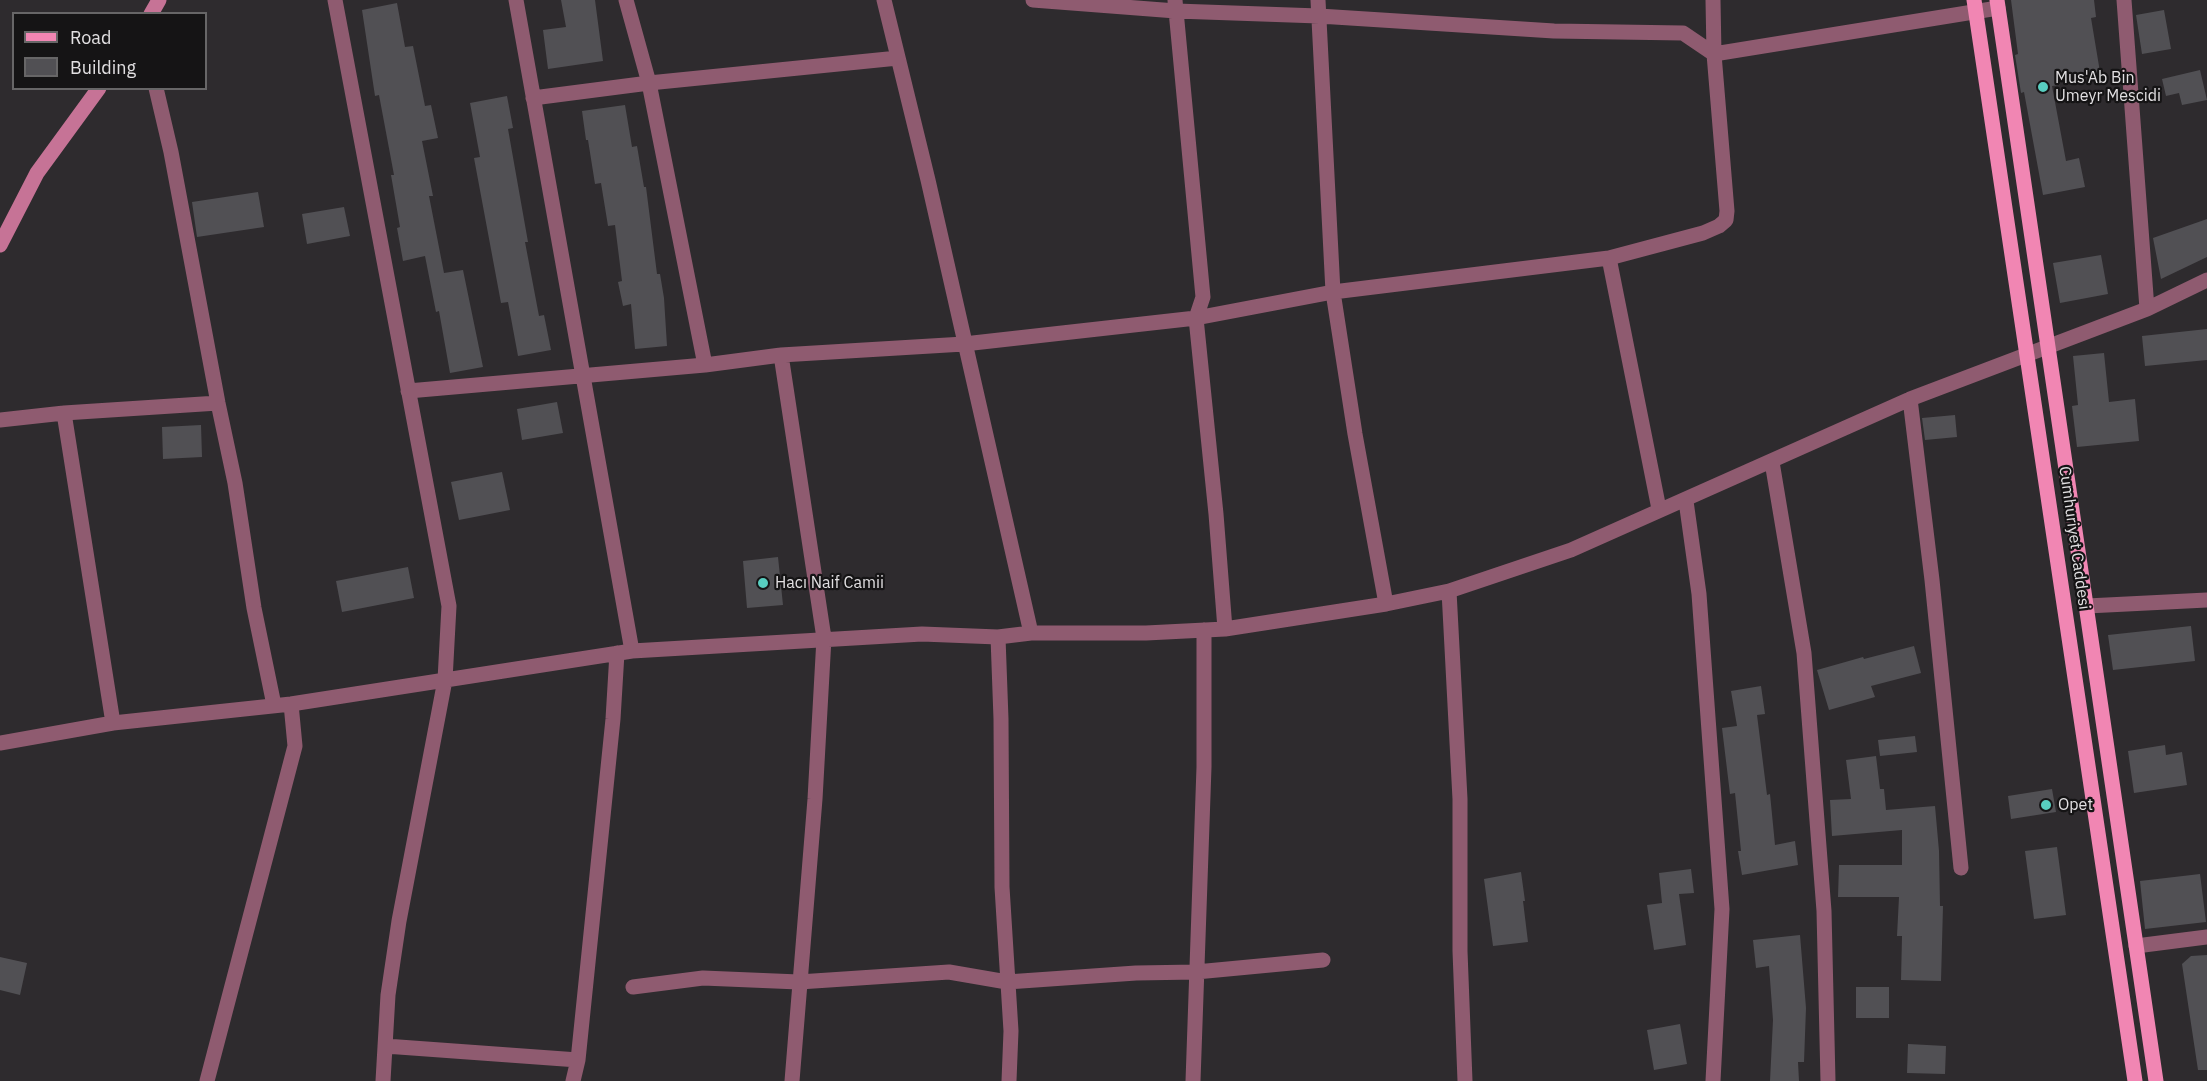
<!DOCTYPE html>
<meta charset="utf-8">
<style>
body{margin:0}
#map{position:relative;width:2207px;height:1081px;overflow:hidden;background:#2e2b2e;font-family:"IBM Plex Sans",sans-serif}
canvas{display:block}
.legend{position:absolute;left:12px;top:12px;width:195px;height:78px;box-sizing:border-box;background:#151415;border:2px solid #676667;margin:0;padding:8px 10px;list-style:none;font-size:18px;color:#e2e0e2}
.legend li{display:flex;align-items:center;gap:12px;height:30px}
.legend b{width:30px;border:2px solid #676667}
</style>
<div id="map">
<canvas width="2207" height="1081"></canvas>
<ul class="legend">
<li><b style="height:8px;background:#f186b3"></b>Road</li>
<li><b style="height:16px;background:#515054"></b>Building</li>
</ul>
</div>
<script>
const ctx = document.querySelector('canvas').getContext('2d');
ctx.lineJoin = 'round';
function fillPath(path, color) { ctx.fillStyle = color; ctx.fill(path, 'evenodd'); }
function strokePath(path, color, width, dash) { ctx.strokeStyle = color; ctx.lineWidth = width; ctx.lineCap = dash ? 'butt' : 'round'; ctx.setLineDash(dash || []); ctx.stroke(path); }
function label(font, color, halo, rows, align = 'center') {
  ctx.font = font + ' "IBM Plex Sans",sans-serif'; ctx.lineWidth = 4.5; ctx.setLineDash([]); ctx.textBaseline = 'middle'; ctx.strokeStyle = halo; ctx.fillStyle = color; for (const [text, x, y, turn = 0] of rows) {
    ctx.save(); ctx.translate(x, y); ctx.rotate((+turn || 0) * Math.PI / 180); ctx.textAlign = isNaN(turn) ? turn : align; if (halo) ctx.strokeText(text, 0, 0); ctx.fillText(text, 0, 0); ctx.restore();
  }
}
const building = new Path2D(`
 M 561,0 L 595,0 L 603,61 L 548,69 L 543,30 L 566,27 Z
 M 2011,0 L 2094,0 L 2096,17 L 2091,18 L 2100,72 L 2058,79 L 2060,85 L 2052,86 L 2066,161 L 2079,158 L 2085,187 L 2043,195 L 2024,92 L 2021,93 L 2015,55 L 2018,54 Z
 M 397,3 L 405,47 L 413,46 L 425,106 L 431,105 L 438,138 L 422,141 L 433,196 L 429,196 L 444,273 L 463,270 L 483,367 L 450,373 L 439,311 L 436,312 L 425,256 L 403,261 L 397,228 L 400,227 L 391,175 L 394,175 L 379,95 L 375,96 L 362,10 Z
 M 2164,10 L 2171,49 L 2142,54 L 2136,15 Z
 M 2200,70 L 2207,100 L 2182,105 L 2179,93 L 2166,96 L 2162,79 Z
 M 507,96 L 513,128 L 508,129 L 528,242 L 525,242 L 539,316 L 544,315 L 551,350 L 518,356 L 508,302 L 501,303 L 474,158 L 480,157 L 470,103 Z
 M 625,105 L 632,147 L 637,146 L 644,187 L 646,187 L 657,274 L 660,274 L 664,298 L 667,346 L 635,349 L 631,304 L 623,306 L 618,282 L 622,281 L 615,225 L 608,226 L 601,183 L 595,184 L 588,140 L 586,140 L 582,111 Z
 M 258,192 L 264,227 L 197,237 L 192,202 Z
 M 344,207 L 350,236 L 307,244 L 302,214 Z
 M 2207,219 L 2207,257 L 2161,279 L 2153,238 Z
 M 2101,255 L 2108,294 L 2060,303 L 2053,263 Z
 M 2207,329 L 2207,360 L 2145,366 L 2142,336 Z
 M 2104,353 L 2109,402 L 2135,399 L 2139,441 L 2077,447 L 2072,406 L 2078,405 L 2073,356 Z
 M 557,402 L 563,433 L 522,440 L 517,409 Z
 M 1955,415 L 1957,437 L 1925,440 L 1922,418 Z
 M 201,425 L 202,457 L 163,459 L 162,427 Z
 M 502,472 L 510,510 L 459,520 L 451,482 Z
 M 778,557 L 783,605 L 747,608 L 743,561 Z
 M 408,567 L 414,598 L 342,612 L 336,581 Z
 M 2191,626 L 2195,661 L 2113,670 L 2108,635 Z
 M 1914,646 L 1921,673 L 1871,686 L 1875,697 L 1829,710 L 1817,670 L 1863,657 L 1864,659 Z
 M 1761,686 L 1765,714 L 1757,715 L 1767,795 L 1770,794 L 1775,845 L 1795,841 L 1798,865 L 1742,875 L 1738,851 L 1741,851 L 1735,793 L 1730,794 L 1722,728 L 1737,726 L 1731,691 Z
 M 1915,736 L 1917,752 L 1880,756 L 1878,740 Z
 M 2165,745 L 2166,755 L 2182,752 L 2187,785 L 2134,793 L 2128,751 Z
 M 1876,756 L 1880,789 L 1884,789 L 1886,810 L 1935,806 L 1939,851 L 1940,906 L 1943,906 L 1941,981 L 1901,980 L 1902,936 L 1897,936 L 1899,897 L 1838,897 L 1839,865 L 1902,865 L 1902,830 L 1832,836 L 1830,800 L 1851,799 L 1846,760 Z
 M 2052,789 L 2056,812 L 2011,819 L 2008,796 Z
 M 2057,847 L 2066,915 L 2034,919 L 2025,851 Z
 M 1691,869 L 1694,893 L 1679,894 L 1686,945 L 1654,950 L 1647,905 L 1662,903 L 1659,873 Z
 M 1521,872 L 1525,901 L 1523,901 L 1528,942 L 1493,946 L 1484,879 Z
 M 2200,874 L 2206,922 L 2145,929 L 2140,881 Z
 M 1800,935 L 1806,1008 L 1804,1062 L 1798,1062 L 1799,1081 L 1770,1081 L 1773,1020 L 1769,966 L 1756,968 L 1753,940 Z
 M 2207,955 L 2207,1070 L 2198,1070 L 2182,964 L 2191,956 Z
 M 0,957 L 27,963 L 20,995 L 0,990 Z
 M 1856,987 L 1889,987 L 1889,1018 L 1856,1018 Z
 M 1680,1024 L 1687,1064 L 1654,1070 L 1647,1030 Z
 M 1908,1044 L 1946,1046 L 1945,1074 L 1907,1073 Z`);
const street = new Path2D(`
 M 335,0 L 449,606 L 445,680 L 399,921 L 388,995 L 383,1081
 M 516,0 L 632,651
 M 626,0 L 649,83 L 705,365
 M 884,0 L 928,180 L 1031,633
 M 1033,0 L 1176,11 L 1319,16 L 1554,31 L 1683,33 L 1714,54 L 1998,8
 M 1175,0 L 1203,297 L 1196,318 L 1216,514 L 1225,629
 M 1318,0 L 1333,292 L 1355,434 L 1386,604
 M 2124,0 L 2147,309
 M 156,88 L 171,152 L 218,403 L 235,483 L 254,608 L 274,705
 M 533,98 L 649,83 L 898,58
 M 1609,258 L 1659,509
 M 781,355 L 824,638 L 815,799 L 792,1081
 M 408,391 L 705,365 L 781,355 L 964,344 L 1196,318 L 1333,292 L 1609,258 L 1703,233 L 1719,226 L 1726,220 L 1727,211 L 1714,54 L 1713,0
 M 1910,399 L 1932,580 L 1961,868
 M 64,413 L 113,723
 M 0,420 L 64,413 L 218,403
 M 1772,462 L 1804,653 L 1824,911 L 1828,1081
 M 1686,501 L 1699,594 L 1722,909 L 1713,1081
 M 1449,591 L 1460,799 L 1460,951 L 1465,1081
 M 2087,606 L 2207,600
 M 998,637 L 1001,719 L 1002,887 L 1011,1031 L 1009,1081
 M 0,743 L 113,723 L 291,704 L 632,651 L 922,634 L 998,637 L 1031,633 L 1146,633 L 1225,629 L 1386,604 L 1449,591 L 1571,550 L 1910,399 L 2147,309 L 2207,280
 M 2136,946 L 2207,937
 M 633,987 L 703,978 L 799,982 L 949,972 L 1007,982 L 1136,973 L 1196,972 L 1323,960
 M 385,1046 L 578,1060
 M 207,1081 L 295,746 L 291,704
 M 573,1081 L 578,1060 L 613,719 L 617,653
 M 1193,1081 L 1204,767 L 1204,630`);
const secondary = new Path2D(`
 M 151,14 L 159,0
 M 0,245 L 37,173 L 99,88`);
const primary = new Path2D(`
 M 1974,0 L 2135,1081
 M 1997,0 L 2156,1081`);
const markers = [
 [2043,87,6,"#58cec0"],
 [763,583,6,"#58cec0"],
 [2046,805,6,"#58cec0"]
];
const poiNames = [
 ["Mus'Ab Bin",2055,78],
 ["Umeyr Mescidi",2055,96],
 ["Hacı Naif Camii",775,583],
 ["Opet",2058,805]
];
const streetNames = [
 ["Cumhuriyet Caddesi",2074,538,82]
];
fillPath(building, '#515054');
strokePath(street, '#8f5b70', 15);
strokePath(secondary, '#c67396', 15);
strokePath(primary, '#f186b3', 15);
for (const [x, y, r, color] of markers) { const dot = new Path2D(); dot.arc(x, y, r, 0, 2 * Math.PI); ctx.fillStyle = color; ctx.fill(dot); strokePath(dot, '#151415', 2); }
label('16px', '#e2e0e2', '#151415', poiNames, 'left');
label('16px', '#e2e0e2', '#151415', streetNames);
</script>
